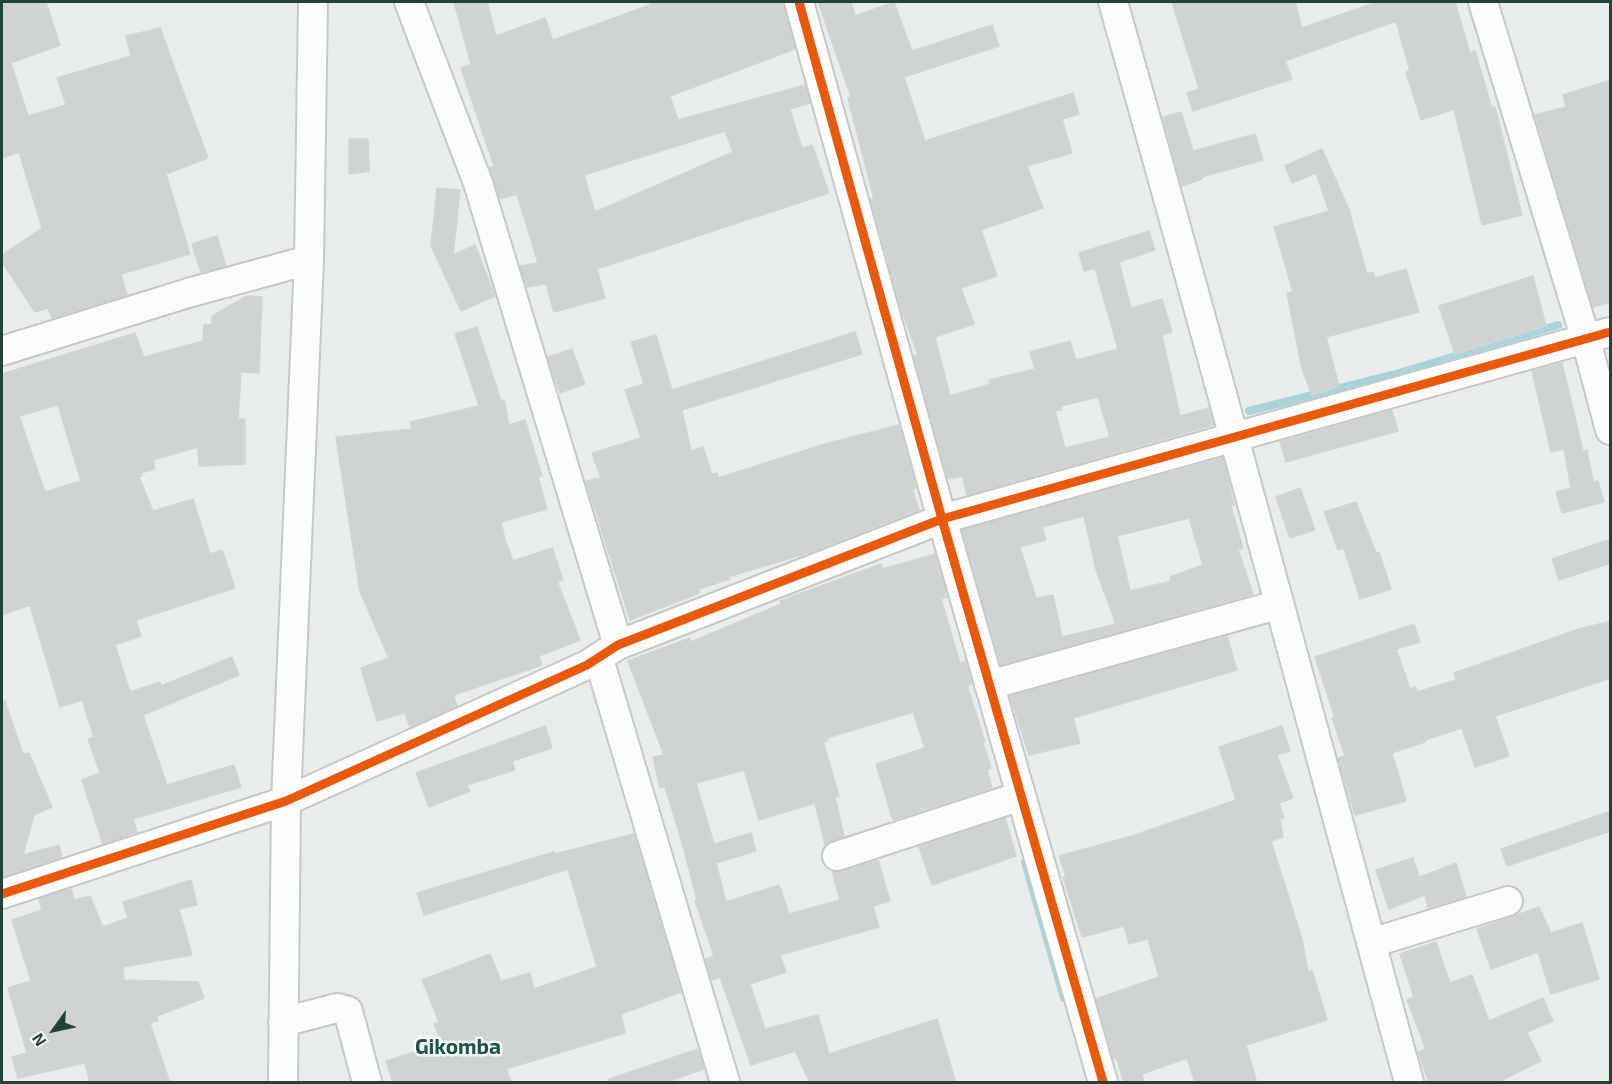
<!DOCTYPE html>
<style>
body{margin:0}
#map{position:relative;width:1612px;height:1084px;overflow:hidden;background:#e8edeb;font-family:"Exo 2",sans-serif}
canvas{display:block}
.frame{position:absolute;inset:0;border:3px solid #24423a;pointer-events:none}
.north{position:absolute;left:24px;top:1000px;width:60px;height:60px;-webkit-text-stroke:4px #f7fbf9;paint-order:stroke;rotate:237deg;font-size:16px;font-weight:700;line-height:24px;text-align:center;color:#24423a}
.north::after{content:'';display:block;margin:auto;width:21px;height:27px;background:#24423a;clip-path:polygon(50% 0,100% 100%,50% 72%,0 100%)}
</style>
<div id="map">
<canvas width="1612" height="1084"></canvas>
<div class="frame"></div>
<div class="north">N</div>
</div>
<script>
const ctx = document.querySelector('canvas').getContext('2d');
ctx.lineJoin = 'round';
function strokePath(path, color, width, dash) { ctx.strokeStyle = color; ctx.lineWidth = width; ctx.lineCap = dash ? 'butt' : 'round'; ctx.setLineDash(dash || []); ctx.stroke(path); }
function fillPath(path, color) { ctx.fillStyle = color; ctx.fill(path, 'evenodd'); }
function label(font, color, halo, rows, align = 'center') {
  ctx.font = font + ' "Exo 2",sans-serif'; ctx.lineWidth = 5; ctx.setLineDash([]); ctx.textBaseline = 'middle'; ctx.strokeStyle = halo; ctx.fillStyle = color; for (const [text, x, y, turn = 0] of rows) {
    ctx.save(); ctx.translate(x, y); ctx.rotate((+turn || 0) * Math.PI / 180); ctx.textAlign = isNaN(turn) ? turn : align; if (halo) ctx.strokeText(text, 0, 0); ctx.fillText(text, 0, 0); ctx.restore();
  }
}
const stream = new Path2D(`
 M 1249,411 L 1396,374 L 1558,325
 M 1025,862 L 1064,998`);
const building = new Path2D(`
 M 2,2 L 46,2 L 60,45 L 11,63 L 28,116 L 66,105 L 57,78 L 131,56 L 126,36 L 160,28 L 208,158 L 166,174 L 190,254 L 121,274 L 127,295 L 52,318 L 48,308 L 35,312 L 2,262 L 2,255 L 42,228 L 19,152 L 2,158 Z
 M 454,2 L 487,2 L 496,36 L 545,18 L 553,40 L 650,5 L 649,2 L 783,2 L 795,49 L 670,96 L 678,120 L 805,85 L 810,103 L 790,109 L 802,148 L 812,145 L 829,193 L 597,269 L 605,298 L 554,312 L 546,284 L 527,287 L 520,266 L 538,263 L 517,194 L 500,199 L 490,168 L 494,166 L 461,68 L 471,64 ZM 725,131 L 733,152 L 595,212 L 584,175 Z
 M 818,2 L 851,2 L 855,16 L 894,2 L 912,51 L 992,25 L 999,46 L 904,77 L 925,141 L 1073,93 L 1079,114 L 1062,119 L 1072,153 L 1027,166 L 1043,208 L 981,230 L 997,276 L 961,288 L 974,324 L 935,337 L 950,396 L 990,384 L 989,380 L 1035,369 L 1030,352 L 1070,341 L 1076,360 L 1118,349 L 1095,268 L 1084,271 L 1079,253 L 1149,231 L 1155,250 L 1119,262 L 1131,308 L 1162,299 L 1172,332 L 1162,335 L 1180,416 L 1209,408 L 1213,425 L 967,495 L 962,476 L 948,479 L 914,356 L 918,355 L 901,309 L 871,199 L 874,199 L 848,98 L 851,97 ZM 1098,397 L 1110,437 L 1065,448 L 1055,411 L 1061,410 L 1061,406 Z
 M 1172,2 L 1295,2 L 1302,28 L 1377,2 L 1455,2 L 1470,53 L 1475,51 L 1492,108 L 1495,107 L 1522,215 L 1482,225 L 1454,109 L 1421,120 L 1406,72 L 1410,71 L 1396,21 L 1285,61 L 1292,79 L 1193,111 L 1187,93 L 1199,89 Z
 M 1611,80 L 1611,302 L 1593,307 L 1535,115 L 1566,107 L 1563,95 Z
 M 1181,112 L 1193,151 L 1255,134 L 1263,160 L 1201,177 L 1202,179 L 1182,186 L 1163,117 Z
 M 349,139 L 368,139 L 369,171 L 349,174 Z
 M 1322,149 L 1348,207 L 1367,274 L 1373,272 L 1375,278 L 1406,269 L 1419,312 L 1326,337 L 1339,386 L 1312,395 L 1302,369 L 1287,293 L 1293,292 L 1274,227 L 1329,211 L 1316,173 L 1292,183 L 1285,166 Z
 M 437,188 L 460,190 L 453,255 L 475,245 L 495,296 L 461,311 L 431,246 Z
 M 217,236 L 226,266 L 201,272 L 192,244 Z
 M 1533,276 L 1546,326 L 1455,354 L 1439,306 Z
 M 247,296 L 262,297 L 259,373 L 241,372 L 238,419 L 245,419 L 245,464 L 199,466 L 198,447 L 153,460 L 155,469 L 141,473 L 142,476 L 139,477 L 153,511 L 193,499 L 210,554 L 222,550 L 235,588 L 136,620 L 141,636 L 115,645 L 130,692 L 160,682 L 161,686 L 232,657 L 239,675 L 143,715 L 167,785 L 234,765 L 241,787 L 133,819 L 137,832 L 103,844 L 82,780 L 100,773 L 88,739 L 94,737 L 82,700 L 60,707 L 30,605 L 2,615 L 2,374 L 135,333 L 144,357 L 203,341 L 204,324 L 212,325 L 212,316 ZM 58,405 L 81,481 L 45,492 L 19,416 Z
 M 477,327 L 501,401 L 504,400 L 509,425 L 525,420 L 542,476 L 538,477 L 547,509 L 501,522 L 505,540 L 513,561 L 552,548 L 563,580 L 557,581 L 580,640 L 539,656 L 542,665 L 457,694 L 454,697 L 457,706 L 410,727 L 405,713 L 377,721 L 361,668 L 389,658 L 360,592 L 336,437 L 412,429 L 410,422 L 479,406 L 455,334 Z
 M 855,332 L 862,354 L 682,410 L 691,451 L 703,447 L 712,475 L 717,473 L 718,478 L 828,443 L 899,425 L 916,488 L 912,489 L 919,510 L 811,552 L 728,577 L 730,579 L 699,589 L 700,593 L 630,620 L 586,481 L 601,478 L 592,453 L 641,438 L 625,390 L 644,384 L 631,342 L 656,335 L 672,390 Z
 M 572,349 L 585,384 L 560,393 L 548,357 Z
 M 1562,363 L 1583,451 L 1587,450 L 1593,482 L 1598,481 L 1604,502 L 1562,513 L 1556,492 L 1571,488 L 1564,449 L 1551,452 L 1532,371 Z
 M 1392,410 L 1398,431 L 1286,462 L 1280,442 Z
 M 1223,458 L 1234,505 L 1231,506 L 1243,548 L 1238,550 L 1253,594 L 1001,665 L 962,530 ZM 1084,516 L 1096,570 L 1116,624 L 1062,637 L 1053,595 L 1036,598 L 1020,547 L 1046,540 L 1042,527 ZM 1189,518 L 1203,565 L 1170,577 L 1171,581 L 1130,591 L 1117,536 Z
 M 1300,488 L 1315,530 L 1290,538 L 1276,497 Z
 M 1356,502 L 1376,553 L 1379,552 L 1391,589 L 1360,599 L 1344,548 L 1338,550 L 1324,512 Z
 M 1611,539 L 1611,563 L 1559,580 L 1552,559 Z
 M 935,554 L 947,597 L 941,599 L 960,663 L 966,661 L 972,684 L 967,685 L 985,742 L 983,743 L 991,768 L 987,770 L 992,788 L 893,820 L 876,764 L 925,748 L 913,712 L 827,738 L 828,740 L 823,742 L 839,796 L 835,797 L 844,836 L 825,845 L 815,803 L 759,820 L 744,770 L 696,783 L 714,844 L 751,833 L 756,851 L 716,863 L 726,902 L 779,885 L 789,914 L 840,900 L 832,871 L 842,872 L 878,860 L 890,901 L 873,906 L 879,927 L 780,955 L 786,972 L 750,984 L 765,1029 L 818,1015 L 829,1054 L 937,1019 L 956,1083 L 810,1083 L 795,1051 L 751,1065 L 720,977 L 712,980 L 706,959 L 714,956 L 695,901 L 697,900 L 682,842 L 665,787 L 660,788 L 653,757 L 664,755 L 628,661 L 690,638 L 691,642 L 781,604 L 780,601 L 881,564 L 883,569 Z
 M 1611,621 L 1611,678 L 1495,716 L 1509,756 L 1475,767 L 1462,728 L 1425,740 L 1425,742 L 1392,753 L 1406,801 L 1355,815 L 1338,758 L 1345,756 L 1332,718 L 1335,718 L 1315,657 L 1414,624 L 1420,642 L 1396,649 L 1410,689 L 1416,687 L 1417,692 L 1456,680 L 1454,673 L 1579,629 Z
 M 1227,636 L 1237,670 L 1073,718 L 1080,743 L 1029,755 L 1010,696 Z
 M 2,701 L 5,701 L 23,754 L 29,753 L 52,807 L 34,815 L 23,855 L 59,845 L 62,857 L 2,877 Z
 M 545,726 L 552,748 L 512,761 L 515,770 L 467,785 L 470,791 L 429,807 L 416,773 Z
 M 1282,726 L 1290,751 L 1277,755 L 1293,798 L 1279,803 L 1284,818 L 1280,819 L 1283,837 L 1271,841 L 1302,939 L 1308,972 L 1312,970 L 1327,1020 L 1246,1045 L 1257,1083 L 1195,1083 L 1187,1058 L 1142,1074 L 1144,1083 L 1124,1083 L 1117,1060 L 1113,1057 L 1096,999 L 1159,977 L 1148,939 L 1129,944 L 1124,926 L 1082,937 L 1063,877 L 1066,876 L 1059,856 L 1132,836 L 1236,800 L 1219,747 Z
 M 1611,811 L 1611,831 L 1507,866 L 1501,849 Z
 M 1005,818 L 1016,856 L 932,885 L 919,847 Z
 M 634,834 L 681,992 L 621,1014 L 625,1033 L 506,1069 L 512,1083 L 393,1083 L 386,1061 L 442,1043 L 434,1024 L 439,1022 L 422,980 L 490,954 L 501,981 L 530,973 L 534,989 L 597,967 L 568,869 L 424,915 L 417,893 L 554,852 L 555,854 Z
 M 1413,858 L 1425,894 L 1420,877 L 1456,863 L 1466,897 L 1428,908 L 1425,895 L 1389,909 L 1376,870 Z
 M 191,880 L 197,905 L 179,909 L 192,955 L 123,967 L 124,980 L 198,982 L 204,998 L 157,1016 L 158,1021 L 150,1023 L 170,1083 L 90,1083 L 85,1063 L 18,1078 L 12,1057 L 27,1053 L 8,988 L 31,981 L 12,920 L 42,910 L 39,899 L 71,889 L 74,900 L 90,896 L 103,927 L 128,918 L 123,902 Z
 M 1539,907 L 1551,933 L 1582,923 L 1599,979 L 1551,994 L 1538,952 L 1491,969 L 1477,929 Z
 M 1436,942 L 1450,983 L 1472,975 L 1489,1021 L 1543,998 L 1553,1021 L 1527,1032 L 1541,1061 L 1496,1083 L 1429,1083 L 1418,1052 L 1426,1049 L 1407,1000 L 1414,997 L 1400,954 Z
 M 698,1049 L 704,1069 L 664,1083 L 610,1083 L 609,1079 Z`);
const minor = new Path2D(`
 M 409,2 L 478,183 L 618,645
 M 799,2 L 942,519 L 1103,1082
 M 1113,2 C 1215,361 1311,722 1409,1082
 M 1483,2 L 1586,340 L 1610,430
 M 2,351 L 188,293 L 309,260
 M 599,659 L 725,1082
 M 989,685 L 1277,605
 M 837,856 L 1021,796
 M 2,894 L 286,801 L 587,665 L 618,645 L 942,519 L 1610,332
 M 1371,943 L 1508,901
 M 283,1022 L 337,1008 L 348,1011 L 367,1082
 M 283,1082 L 286,801 L 309,260 L 313,2`);
const cycleway = new Path2D(`
 M 799,2 L 942,519 L 1103,1082
 M 2,894 L 286,801 L 587,665 L 618,645 L 942,519 L 1610,332`);
const quarterNames = [
 ["Gikomba",458,1047]
];
strokePath(stream, '#a9d4db', 8);
fillPath(building, '#cfd4d2');
strokePath(building, '#d1d6d4', 1.5);
strokePath(minor, '#c5cac8', 32);
strokePath(minor, '#fcfcfc', 28);
strokePath(cycleway, '#e8590c', 9);
label('bold 21px', '#1f5548', '#f7fbf9', quarterNames);
</script>
